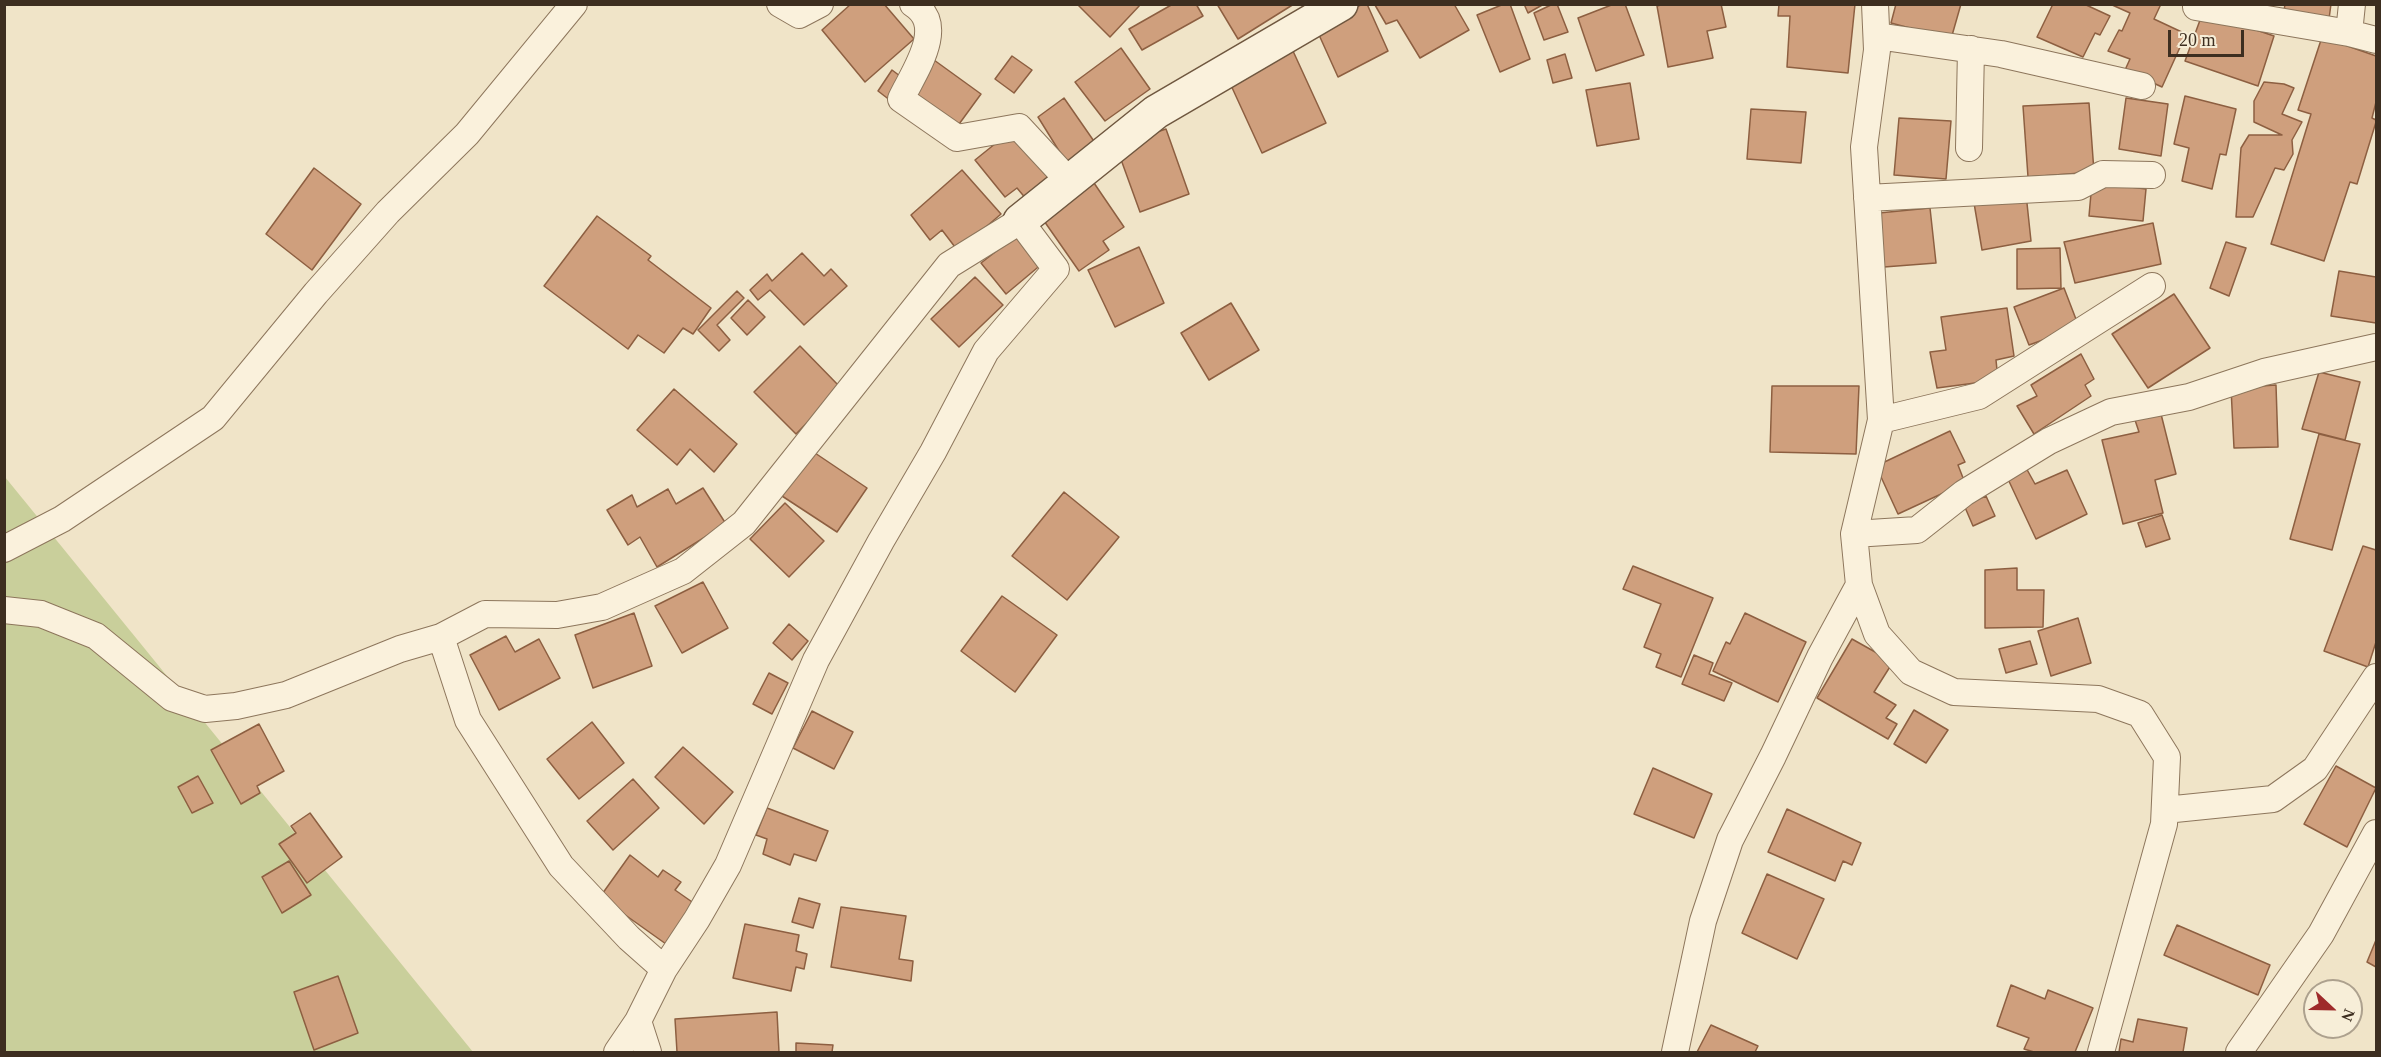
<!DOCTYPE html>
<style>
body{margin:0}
#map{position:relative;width:2381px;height:1057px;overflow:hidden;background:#f0e4c8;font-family:"Times New Roman",serif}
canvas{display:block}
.frame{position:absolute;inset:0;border:6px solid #3d2e20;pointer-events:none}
.north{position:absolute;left:2303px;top:979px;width:60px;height:60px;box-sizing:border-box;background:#f7eed8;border:2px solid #ada18e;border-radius:50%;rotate:112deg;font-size:16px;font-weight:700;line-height:24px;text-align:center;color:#3d2e20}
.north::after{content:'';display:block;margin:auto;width:21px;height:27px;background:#9e2a2b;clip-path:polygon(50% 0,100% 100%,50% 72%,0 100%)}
.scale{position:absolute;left:2168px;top:30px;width:76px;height:27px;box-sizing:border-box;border:3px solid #3d2e20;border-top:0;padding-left:8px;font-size:18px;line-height:21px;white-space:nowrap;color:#3d2e20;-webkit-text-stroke:4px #f7eed8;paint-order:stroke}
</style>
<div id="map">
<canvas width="2381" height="1057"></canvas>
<div class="frame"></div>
<div class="north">N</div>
<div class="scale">20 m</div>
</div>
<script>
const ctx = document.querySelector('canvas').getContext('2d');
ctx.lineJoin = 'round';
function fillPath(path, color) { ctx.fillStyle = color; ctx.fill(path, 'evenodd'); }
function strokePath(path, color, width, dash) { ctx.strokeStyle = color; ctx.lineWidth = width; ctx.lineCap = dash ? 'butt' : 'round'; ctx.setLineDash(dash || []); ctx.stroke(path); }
const green = new Path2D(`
 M 5,477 L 473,1052 L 5,1052 Z`);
const building = new Path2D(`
 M 851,4 L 884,4 L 914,39 L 865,82 L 822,30 Z
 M 1077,4 L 1141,4 L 1110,37 Z
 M 1173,4 L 1196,4 L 1203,16 L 1142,50 L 1129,29 Z
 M 1217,4 L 1294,4 L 1238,39 Z
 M 1363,4 L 1367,4 L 1388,51 L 1338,77 L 1315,26 Z
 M 1454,4 L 1469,30 L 1420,58 L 1397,20 L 1386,24 L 1375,5 Z
 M 1504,4 L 1510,4 L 1530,59 L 1500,72 L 1477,15 Z
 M 1524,4 L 1544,4 L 1528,13 Z
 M 1553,4 L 1557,4 L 1568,32 L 1544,40 L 1534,13 Z
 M 1614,4 L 1625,4 L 1644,55 L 1596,71 L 1578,18 Z
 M 1665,4 L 1721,4 L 1726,27 L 1707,31 L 1713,58 L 1668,67 L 1657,6 Z
 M 1779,4 L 1855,4 L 1848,73 L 1787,67 L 1790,16 L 1778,16 Z
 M 1896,4 L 1961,4 L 1951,39 L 1891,23 Z
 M 2053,4 L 2084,4 L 2110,16 L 2100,35 L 2095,33 L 2083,57 L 2037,37 Z
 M 2110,4 L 2161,4 L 2154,19 L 2186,34 L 2162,87 L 2125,70 L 2130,59 L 2108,51 L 2119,30 L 2122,31 L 2130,13 Z
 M 2285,4 L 2331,4 L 2329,19 L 2284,11 Z
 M 2203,12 L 2274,36 L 2258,86 L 2185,61 Z
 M 2322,37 L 2376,56 L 2376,102 L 2372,118 L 2376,120 L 2376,122 L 2357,184 L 2350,182 L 2324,261 L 2271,244 L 2311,114 L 2298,110 Z
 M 1121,48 L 1150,89 L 1105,121 L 1075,82 Z
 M 1293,51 L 1326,123 L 1262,153 L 1229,81 Z
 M 1565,54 L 1572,78 L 1553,83 L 1547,60 Z
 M 1012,56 L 1032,70 L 1014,93 L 995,79 Z
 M 934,60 L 981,94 L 954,131 L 907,95 Z
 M 892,70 L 904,79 L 891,101 L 878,91 Z
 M 2264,82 L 2284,84 L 2294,88 L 2282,114 L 2302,122 L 2292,140 L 2293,154 L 2284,170 L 2275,168 L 2253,217 L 2236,217 L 2241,148 L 2249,135 L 2282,135 L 2254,122 L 2254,101 Z
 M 1630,83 L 1639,139 L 1597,146 L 1586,90 Z
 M 2185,96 L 2236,109 L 2226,155 L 2220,154 L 2212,189 L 2182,181 L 2189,148 L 2174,144 Z
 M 1064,98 L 1098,147 L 1069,167 L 1038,117 Z
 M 2126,98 L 2168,104 L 2161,156 L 2119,149 Z
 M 2089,103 L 2094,172 L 2028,177 L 2023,106 Z
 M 1751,109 L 1806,112 L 1801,163 L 1747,159 Z
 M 1899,118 L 1951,121 L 1946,179 L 1894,175 Z
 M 1166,129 L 1189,194 L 1140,212 L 1119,154 L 1145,136 Z
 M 1011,131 L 1052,179 L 1027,200 L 1017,188 L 1005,197 L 975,160 Z
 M 314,168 L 361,204 L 312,270 L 266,234 Z
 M 962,170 L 1001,214 L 958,251 L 942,230 L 930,240 L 911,215 Z
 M 2092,182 L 2146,189 L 2143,221 L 2089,216 Z
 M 1094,183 L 1124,227 L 1103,241 L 1109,250 L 1079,271 L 1042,218 Z
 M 2026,194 L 2031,241 L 1982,250 L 1974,203 Z
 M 1930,208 L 1936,263 L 1884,267 L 1879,213 Z
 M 597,216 L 651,256 L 648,260 L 711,308 L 693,334 L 683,328 L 664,353 L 638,335 L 628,349 L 544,286 Z
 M 2153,223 L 2161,264 L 2075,283 L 2064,242 Z
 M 1020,233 L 1043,263 L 1006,294 L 981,263 Z
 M 2226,242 L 2246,248 L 2229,296 L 2210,288 Z
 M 1139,247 L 1164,303 L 1115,327 L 1088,270 Z
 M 2060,248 L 2061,288 L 2017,289 L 2017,249 Z
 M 802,253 L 824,276 L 831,269 L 847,286 L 804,325 L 770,290 L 758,300 L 750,290 L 767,274 L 772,281 Z
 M 2339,271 L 2376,277 L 2376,323 L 2331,316 Z
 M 975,277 L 1003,305 L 959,347 L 931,319 Z
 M 2064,288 L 2079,327 L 2029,345 L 2014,307 Z
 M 737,291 L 744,298 L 717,325 L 730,340 L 719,351 L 698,330 Z
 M 2174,294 L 2210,348 L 2148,388 L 2112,334 Z
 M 748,300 L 765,317 L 747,335 L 731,318 Z
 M 1231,303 L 1259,350 L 1209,380 L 1181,333 Z
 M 2007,308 L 2014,356 L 1996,360 L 1998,380 L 1937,388 L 1930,352 L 1946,350 L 1941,317 Z
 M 800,346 L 841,388 L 796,434 L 754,392 Z
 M 2081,354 L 2094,379 L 2085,385 L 2091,396 L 2034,434 L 2017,406 L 2037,396 L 2031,385 Z
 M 2319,372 L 2360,382 L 2345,440 L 2302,429 Z
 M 2276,385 L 2278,447 L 2234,448 L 2231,388 Z
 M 1772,386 L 1859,386 L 1856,454 L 1770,452 Z
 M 674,389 L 737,444 L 714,472 L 690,449 L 677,465 L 637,430 Z
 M 2161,414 L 2176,474 L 2155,480 L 2163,513 L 2123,524 L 2102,440 L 2139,432 L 2135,420 Z
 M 1950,431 L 1965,462 L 1958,465 L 1965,483 L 1898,514 L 1876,466 Z
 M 2319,434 L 2360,444 L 2332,550 L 2290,539 Z
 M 812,451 L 867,488 L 837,532 L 782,496 Z
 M 2025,466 L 2035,484 L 2067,470 L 2087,514 L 2036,539 L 2007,477 Z
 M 703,488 L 726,524 L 657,567 L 640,537 L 628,545 L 607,510 L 632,495 L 637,507 L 668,489 L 676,504 Z
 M 1064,492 L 1119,537 L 1067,600 L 1012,556 Z
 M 1986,496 L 1995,516 L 1973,526 L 1964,505 Z
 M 785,503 L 824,541 L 789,577 L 750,539 Z
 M 2162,515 L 2170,539 L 2146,547 L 2138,523 Z
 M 2363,546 L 2376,550 L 2376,642 L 2368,667 L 2324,651 Z
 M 1633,566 L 1713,598 L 1681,677 L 1656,667 L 1661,654 L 1644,647 L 1661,604 L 1623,589 Z
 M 2017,568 L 2017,590 L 2044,590 L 2043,627 L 1985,628 L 1985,570 Z
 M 703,582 L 728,628 L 682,653 L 655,606 Z
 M 1002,596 L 1057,635 L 1015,692 L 961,651 Z
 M 634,613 L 652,666 L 593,688 L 575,635 Z
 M 1745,613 L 1806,642 L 1778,702 L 1713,671 L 1726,642 L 1730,644 Z
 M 2078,618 L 2091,663 L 2051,676 L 2038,631 Z
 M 789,624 L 808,641 L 792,660 L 773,643 Z
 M 506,636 L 515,652 L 539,639 L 560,678 L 499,710 L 470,655 Z
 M 1852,639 L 1893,662 L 1874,692 L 1896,705 L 1886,718 L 1897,724 L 1888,739 L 1817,698 Z
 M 2030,641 L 2037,664 L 2006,673 L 1999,649 Z
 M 1694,655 L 1713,663 L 1709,674 L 1732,683 L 1724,701 L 1682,684 Z
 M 769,673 L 788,683 L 772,714 L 753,704 Z
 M 1914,710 L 1948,730 L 1926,763 L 1894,744 Z
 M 812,711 L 853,732 L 834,769 L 793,748 Z
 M 592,722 L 624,763 L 579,799 L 547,759 Z
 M 259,724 L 284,771 L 257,786 L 260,793 L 241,804 L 211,750 Z
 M 683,747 L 733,792 L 704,824 L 655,777 Z
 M 2336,766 L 2376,788 L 2347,847 L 2304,824 Z
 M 1653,768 L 1712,794 L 1694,838 L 1634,814 Z
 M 198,776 L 213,803 L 192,813 L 178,787 Z
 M 633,779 L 659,808 L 613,850 L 587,821 Z
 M 767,808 L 828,831 L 816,861 L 794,854 L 790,865 L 763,854 L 767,839 L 756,835 Z
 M 1787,809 L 1861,843 L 1852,865 L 1843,861 L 1835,881 L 1768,852 Z
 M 310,813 L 342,857 L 307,883 L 279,844 L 296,833 L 291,826 Z
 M 630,855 L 658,877 L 663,870 L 681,882 L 675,890 L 695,904 L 666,944 L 600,897 Z
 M 289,861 L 311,895 L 282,913 L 262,877 Z
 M 1767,874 L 1824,899 L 1797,959 L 1742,933 Z
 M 799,898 L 820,904 L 813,928 L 792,922 Z
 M 841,907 L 906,916 L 899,959 L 913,961 L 911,981 L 831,967 Z
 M 745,924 L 799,935 L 796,951 L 807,954 L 804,969 L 796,967 L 791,991 L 733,978 Z
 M 2177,925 L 2270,965 L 2258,995 L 2164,955 Z
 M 2376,940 L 2376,967 L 2367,962 Z
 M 338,976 L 358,1033 L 314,1050 L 294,992 Z
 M 2011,985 L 2045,999 L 2048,990 L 2093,1008 L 2075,1052 L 2034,1052 L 2024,1049 L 2029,1038 L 1997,1026 Z
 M 777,1012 L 779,1052 L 677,1052 L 675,1019 Z
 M 2138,1019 L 2187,1028 L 2183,1052 L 2119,1052 L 2121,1039 L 2133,1042 Z
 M 1711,1025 L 1758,1046 L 1755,1052 L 1697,1052 Z
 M 796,1043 L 833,1045 L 832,1052 L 796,1052 Z`);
const street = new Path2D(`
 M 780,4 L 799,15 L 820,4
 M 913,4 C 948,26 913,73 901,99 L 957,138 L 1019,127 L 1070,182
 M 1875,4 L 1877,50 L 1864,147 L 1881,420 L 1854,534 L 1859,585 L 1877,634 L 1911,672 L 1954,692 L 2098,699 L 2140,714 L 2167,757 L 2164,824 L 2101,1052
 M 2352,4 L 2349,33 L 2376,40
 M 2196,7 L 2349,33
 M 1877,36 L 2001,54 L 2142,86
 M 1969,148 L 1971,49
 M 1867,198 L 2078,187 L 2103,174 L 2152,175
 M 1881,420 L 1979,396 L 2152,286
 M 1854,534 L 1917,530 L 1964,493 L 2049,441 L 2111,412 L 2189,397 L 2264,372 L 2376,347
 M 4,549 L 62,519 L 213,418 L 316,293 L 388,212 L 467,134 L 574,4
 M 4,610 L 41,614 L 96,636 L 172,698 L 205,709 L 236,706 L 286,695 L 400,649 L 441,637
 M 2165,810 L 2273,799 L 2315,769 L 2376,677
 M 638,1021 L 648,1052
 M 617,1052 L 638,1021 L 664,969 L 629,938 L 561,866 L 468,720 L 441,637 L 485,614 L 557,615 L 602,607 L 683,571 L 744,523 L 949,265 L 1020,221 L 1056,269 L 986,351 L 933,452 L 881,541 L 816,660 L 728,865 L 697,919 L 664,969
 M 1675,1052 L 1703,921 L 1730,840 L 1773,756 L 1820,657 L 1859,585
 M 2239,1052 L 2321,934 L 2376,833`);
const secondary = new Path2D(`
 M 1020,221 L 1156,112 L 1341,4`);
fillPath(green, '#c9cf9b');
fillPath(building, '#cf9f7d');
strokePath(building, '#8d5f41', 1.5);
strokePath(street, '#8d765c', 28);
strokePath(secondary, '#6f573f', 36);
strokePath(street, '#faf1dc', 26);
strokePath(secondary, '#faf1dc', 33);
</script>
